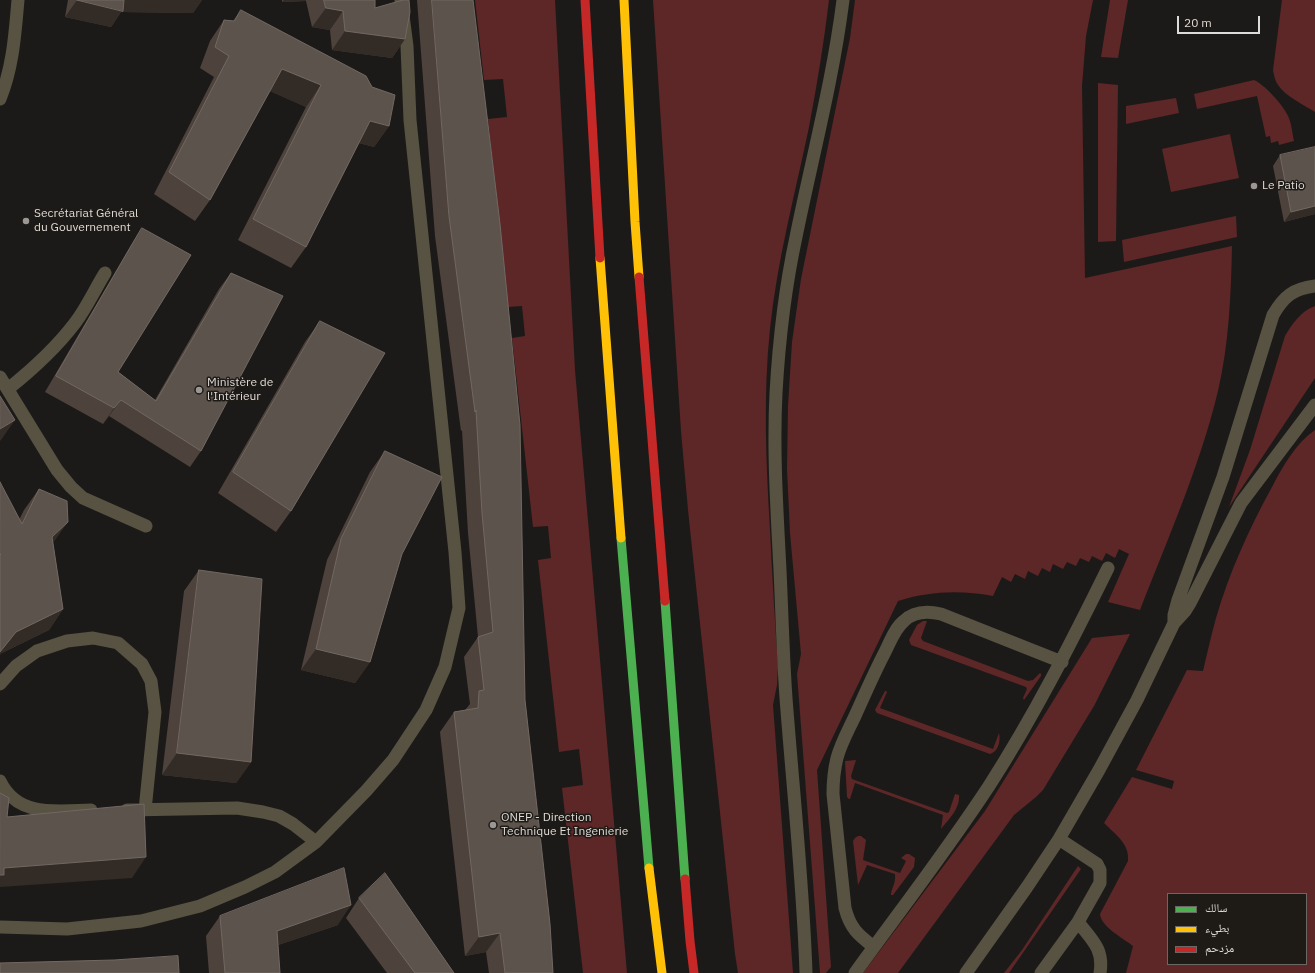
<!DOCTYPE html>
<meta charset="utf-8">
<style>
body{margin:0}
#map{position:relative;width:1315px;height:973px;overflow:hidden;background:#1c1a18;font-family:"IBM Plex Sans","Noto Naskh Arabic",sans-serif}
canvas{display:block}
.legend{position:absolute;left:1167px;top:893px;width:140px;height:72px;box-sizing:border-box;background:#1e1a16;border:1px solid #6b6764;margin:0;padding:5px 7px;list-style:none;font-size:12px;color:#dedbd8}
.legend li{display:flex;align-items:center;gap:8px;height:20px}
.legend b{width:20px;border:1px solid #6b6764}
.scale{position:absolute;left:1177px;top:16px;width:83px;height:18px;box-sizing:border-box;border:2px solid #dedbd8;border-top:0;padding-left:5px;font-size:12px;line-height:14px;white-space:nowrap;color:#dedbd8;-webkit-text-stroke:3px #1e1a16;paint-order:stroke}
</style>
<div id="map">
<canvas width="1315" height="973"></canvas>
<ul class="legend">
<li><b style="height:5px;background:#4caf50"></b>سالك</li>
<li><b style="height:5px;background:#ffc107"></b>بطيء</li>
<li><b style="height:5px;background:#c62828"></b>مزدحم</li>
</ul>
<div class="scale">20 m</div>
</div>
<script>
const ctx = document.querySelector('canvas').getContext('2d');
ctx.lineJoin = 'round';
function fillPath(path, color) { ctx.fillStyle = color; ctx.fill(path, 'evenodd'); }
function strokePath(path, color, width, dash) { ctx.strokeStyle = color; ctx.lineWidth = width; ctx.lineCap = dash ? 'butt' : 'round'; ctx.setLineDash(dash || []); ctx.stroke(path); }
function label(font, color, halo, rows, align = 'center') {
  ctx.font = font + ' "IBM Plex Sans",sans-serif'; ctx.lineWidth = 3; ctx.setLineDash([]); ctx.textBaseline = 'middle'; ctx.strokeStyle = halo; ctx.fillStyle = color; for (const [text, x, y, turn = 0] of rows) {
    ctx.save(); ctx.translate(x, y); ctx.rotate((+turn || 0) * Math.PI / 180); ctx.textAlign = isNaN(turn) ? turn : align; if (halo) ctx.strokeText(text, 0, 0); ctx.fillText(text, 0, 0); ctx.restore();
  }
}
const green = new Path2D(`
 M 475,0 L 555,0 L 575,370 L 627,973 L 583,973 L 562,788 L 583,785 L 579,749 L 559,752 L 538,560 L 551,558 L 548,526 L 533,527 L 512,338 L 525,336 L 522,306 L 508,307 L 488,119 L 507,117 L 503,79 L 484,80 Z
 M 653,0 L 829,0 C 824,42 817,85 809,127 C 795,194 777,261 770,329 C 763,396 766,462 770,529 C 772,575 775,621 778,667 L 777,685 L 773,705 L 793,973 L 738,973 L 735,954 L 688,510 L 681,431 Z
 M 855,0 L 1093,0 L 1086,36 L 1082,86 L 1085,278 L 1232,246 C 1231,295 1229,343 1218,391 C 1200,466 1168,538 1140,610 L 1108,602 L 1129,554 L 1119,549 L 1115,558 L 1106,553 L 1102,561 L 1092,556 L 1089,562 L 1080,558 L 1076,566 L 1067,562 L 1063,569 L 1053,564 L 1050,572 L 1042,568 L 1038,576 L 1028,571 L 1025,579 L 1015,574 L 1011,582 L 1002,577 L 993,596 C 960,590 930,591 898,601 L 817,770 L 831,967 L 826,973 L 820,973 L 797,674 L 801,654 L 790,533 L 787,469 L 788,406 L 792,342 L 801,279 L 850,38 Z
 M 1110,0 L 1128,0 L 1118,58 L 1101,57 Z
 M 1282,0 L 1315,0 L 1315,112 C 1304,105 1285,96 1278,85 C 1275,81 1274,75 1273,70 Z
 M 1254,80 C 1264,84 1284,106 1288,116 C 1292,124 1292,133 1294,141 L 1279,145 L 1278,141 L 1271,143 L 1270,136 L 1266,137 L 1257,96 L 1197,109 L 1194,94 Z
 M 1098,83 L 1118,85 L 1116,241 L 1098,242 Z
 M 1176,98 L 1179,113 L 1126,124 L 1126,106 Z
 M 1230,134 L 1239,178 L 1171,192 L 1162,149 Z
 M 1236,216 L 1237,237 L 1124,262 L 1122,240 Z
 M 1315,306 L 1315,378 L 1229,507 L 1250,450 L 1285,336 C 1292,324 1301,311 1315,306 Z
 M 1315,430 L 1315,973 L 1126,973 L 1133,946 C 1123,938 1101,927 1100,914 L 1128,861 C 1130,844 1115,834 1104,823 L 1132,777 L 1172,789 L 1174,781 L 1136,770 L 1187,670 L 1203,671 C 1207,654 1211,636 1216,618 C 1229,573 1249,529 1272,487 C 1283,466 1295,444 1315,430 ZM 1168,894 L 1306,894 L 1306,964 L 1168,964 Z
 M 923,621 L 927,621 L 921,638 L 923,641 L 1028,681 L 1033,680 L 1040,673 L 1041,674 L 1041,676 L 1024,700 L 1023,698 L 1027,689 L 1026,687 L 911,645 L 909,640 L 917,625 Z
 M 1130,634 L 1094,706 L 1043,790 L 1036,797 L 1014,815 L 898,973 L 863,973 L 985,811 L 1092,638 Z
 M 885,691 L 886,691 L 887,692 L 880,708 L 993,749 L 999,733 C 1001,741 998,752 990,754 L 877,713 L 875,710 Z
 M 856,760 L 851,776 L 852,779 L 947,813 L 949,812 L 955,794 L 959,795 C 960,809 949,819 941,829 L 943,815 L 855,783 L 850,799 L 849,799 L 847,797 L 845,761 Z
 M 858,836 L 861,836 L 866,840 L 863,860 L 900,873 L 906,861 L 901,858 L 906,854 L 909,854 L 915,858 L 914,867 L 893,895 L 891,895 C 891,889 896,884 895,874 L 867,865 L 858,885 L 853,841 L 855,838 Z
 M 1078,866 L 1081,869 L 1009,973 L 1004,973 L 1022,950 Z`);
const lane = new Path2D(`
 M 0,99 C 13,67 15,34 18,0
 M 0,377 L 57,470 L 71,487 L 83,498 L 146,526
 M 8,389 C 33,369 56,348 75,323 C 87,307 95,289 105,273
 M 1174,623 L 1174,615 L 1178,600 L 1223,477 L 1273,315 C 1284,296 1293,289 1315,286
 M 0,684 L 16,666 L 37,651 L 67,641 L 93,638 L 118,643 L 142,664 L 151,681 L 155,712 L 145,810
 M 0,781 C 18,818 57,811 91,810
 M 127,810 L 237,808 L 263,812 L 279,816 L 293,824 L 316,842
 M 1059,839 L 1097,864 L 1100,870 L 1100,883 L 1078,922
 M 0,927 L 67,929 L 141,921 L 200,906 L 245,887 L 275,872 L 316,842 L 366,791 L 393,760 L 426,710 L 445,667 L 459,608 L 455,552 L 410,120 L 407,46 L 401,0
 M 874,947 C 858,935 850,928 845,908 L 833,794 C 833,782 834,770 837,758 C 841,743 849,729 855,716 C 865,694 874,673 885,652 C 890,642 895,628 904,621 C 914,611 928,611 941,614 L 1062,662
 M 806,973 C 803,881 793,790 786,698 C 783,655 782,613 780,570 C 777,511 773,452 776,393 C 779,340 785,288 796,237 C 812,158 833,80 843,0
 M 855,973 C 900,911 947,850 989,786 C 1034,716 1071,643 1108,568
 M 966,973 L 1027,887 L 1059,839 L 1099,770 L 1137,700 L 1174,623 L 1185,611 L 1190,603 L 1241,503 L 1315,405
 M 1041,973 L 1078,922 C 1092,940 1104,949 1100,973`);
const fast = new Path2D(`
 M 621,538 L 649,868
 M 665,601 L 685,879`);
const slow = new Path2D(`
 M 624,0 L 635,222 L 639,277
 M 600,258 L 621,538
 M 649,868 L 662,973`);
const jam = new Path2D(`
 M 585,0 L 600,258
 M 639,277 L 665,601
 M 685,879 L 690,941 L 694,973`);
const wall = new Path2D(`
 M 68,0 L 202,0 L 193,13 L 121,12 L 111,27 L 65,17 Z
 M 282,0 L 375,0 L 375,8 L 405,39 L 392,58 L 332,50 L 330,30 L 312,27 L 306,1 L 282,2 Z
 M 417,0 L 473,0 L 525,700 L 553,973 L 489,973 L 486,952 L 465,956 L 440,732 L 454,712 L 465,710 L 470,704 L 464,657 L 478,637 L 468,533 L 462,430 L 461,431 L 435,236 Z
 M 241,10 L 389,126 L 374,147 L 359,143 L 306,247 L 291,268 L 238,240 L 306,107 L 270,91 L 210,200 L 195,221 L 154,194 L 214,77 L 200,68 L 210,41 L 224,20 L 233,21 Z
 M 1280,155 L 1315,214 L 1284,222 L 1273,166 Z
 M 142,228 L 118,372 L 155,400 L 219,289 L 231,273 L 201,451 L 190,467 L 109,416 L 103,424 L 45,392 L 131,245 Z
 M 320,321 L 291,511 L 276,532 L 218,493 L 305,342 Z
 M 385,451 L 402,554 L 370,662 L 355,683 L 301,670 L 327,560 L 370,472 Z
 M 39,489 L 53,543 L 63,609 L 49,630 L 2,653 L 19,520 L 24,510 Z
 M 199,570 L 251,762 L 236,783 L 162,775 L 184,591 Z
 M 359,898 L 454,973 L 387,973 L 346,918 Z
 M 220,916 L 338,925 L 278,945 L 280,973 L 209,973 L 206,936 Z`);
const shadedWall = new Path2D(`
 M 77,0 L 202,0 L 193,13 L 121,12 L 111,27 L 65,17 Z
 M 284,0 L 306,0 L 306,1 L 282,2 Z
 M 326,8 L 343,11 L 330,30 L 312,27 Z
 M 345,31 L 405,39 L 392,58 L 332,50 Z
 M 282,69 L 321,85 L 306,107 L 267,90 Z
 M 370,121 L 389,126 L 374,147 L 355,142 Z
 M 1315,206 L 1315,214 L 1284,222 L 1291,212 Z
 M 121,400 L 103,424 L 114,408 Z
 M 15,420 L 1,440 L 0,441 L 0,429 Z
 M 68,522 L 53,543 L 52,537 Z
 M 63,609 L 49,630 L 2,653 L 0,655 L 0,652 L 16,632 Z
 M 316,649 L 370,662 L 355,683 L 301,670 Z
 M 177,753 L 251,762 L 236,783 L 162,775 Z
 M 146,857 L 132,878 L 0,887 L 0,873 L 4,868 Z
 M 351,905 L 338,925 L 263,950 L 277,931 Z
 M 500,933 L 486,952 L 465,956 L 479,937 Z`);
const building = new Path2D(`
 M 77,0 L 124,0 L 123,11 Z
 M 324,0 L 375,0 L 375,8 L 403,0 L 409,0 L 410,12 L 405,39 L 345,31 L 343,11 L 326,8 Z
 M 432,0 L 473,0 L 500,224 L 520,425 L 525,700 L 550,924 L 553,973 L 505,973 L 500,933 L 479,937 L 454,712 L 478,708 L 479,691 L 484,690 L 478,637 L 493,632 L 482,513 L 476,410 L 475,412 L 449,216 Z
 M 241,10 L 366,76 L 372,87 L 395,95 L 389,126 L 370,121 L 306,247 L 253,219 L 321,85 L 282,69 L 210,200 L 169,172 L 229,56 L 215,47 L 224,20 L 234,21 Z
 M 1315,147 L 1315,206 L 1291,212 L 1280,155 Z
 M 142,228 L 191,255 L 118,372 L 156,401 L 231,273 L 283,296 L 201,451 L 121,400 L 114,408 L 56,376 Z
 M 320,321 L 385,353 L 291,511 L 233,472 Z
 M 0,396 L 15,420 L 0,429 Z
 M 385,451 L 442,477 L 402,554 L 370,662 L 316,649 L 341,539 Z
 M 0,482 L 22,524 L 39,489 L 67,501 L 68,522 L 52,537 L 63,609 L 16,632 L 0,652 L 0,555 L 1,554 L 0,554 Z
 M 199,570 L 262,579 L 251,762 L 177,753 Z
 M 0,793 L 9,798 L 7,817 L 144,804 L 146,857 L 4,868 L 4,875 L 0,875 Z
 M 344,868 L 351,905 L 277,931 L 280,973 L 225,973 L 220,916 Z
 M 385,873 L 454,973 L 415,973 L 359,898 Z
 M 178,956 L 179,973 L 0,973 L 0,963 L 114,960 Z`);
const markers = [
 [1254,186,4,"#9a9795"],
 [26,221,4,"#9a9795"],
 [199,390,4,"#9a9795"],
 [493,825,4,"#9a9795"]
];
const poiNames = [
 ["Le Patio",1262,186],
 ["Secrétariat Général",34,214],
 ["du Gouvernement",34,228],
 ["Ministère de",207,383],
 ["l'Intérieur",207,397],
 ["ONEP - Direction",501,818],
 ["Technique Et Ingenierie",501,832]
];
fillPath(green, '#5d2627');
strokePath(lane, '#575241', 13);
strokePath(fast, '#4caf50', 9);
strokePath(slow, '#ffc107', 9);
strokePath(jam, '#c62828', 9);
fillPath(wall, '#4e423c');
fillPath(shadedWall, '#332b26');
fillPath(building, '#5d534d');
strokePath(building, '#726862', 1);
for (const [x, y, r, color] of markers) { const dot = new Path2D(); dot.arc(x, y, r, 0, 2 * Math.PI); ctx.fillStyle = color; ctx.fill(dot); strokePath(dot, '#1e1a16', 1.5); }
label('12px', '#dedbd8', '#1e1a16', poiNames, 'left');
</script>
